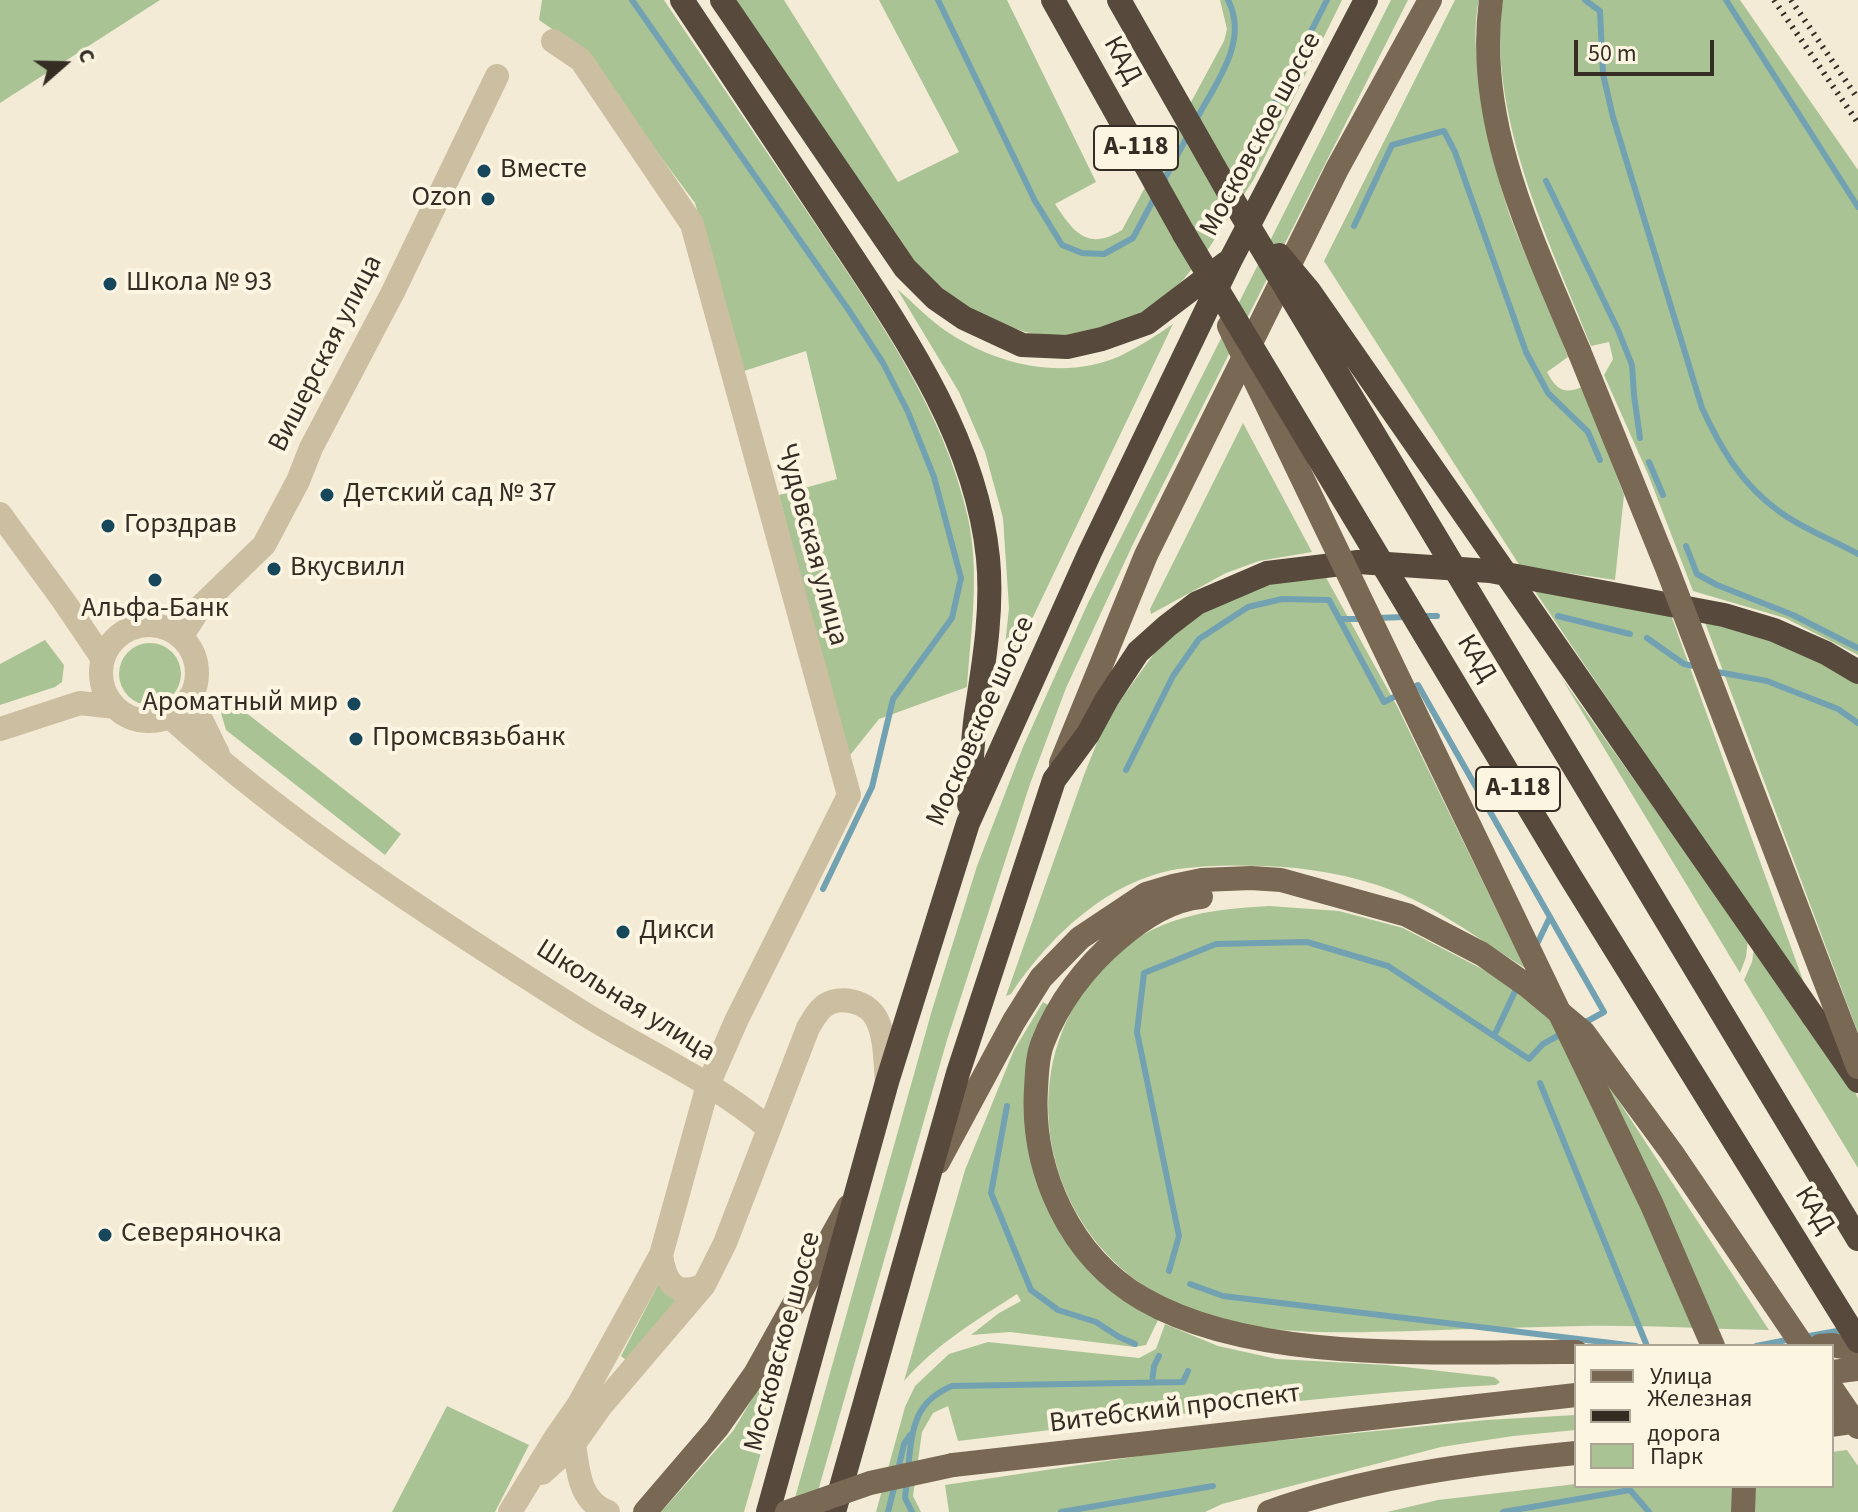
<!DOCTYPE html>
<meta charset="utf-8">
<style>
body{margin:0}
#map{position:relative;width:1858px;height:1512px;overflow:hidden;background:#f3ebd6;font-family:"Source Sans 3",sans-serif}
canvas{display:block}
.legend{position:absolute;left:1574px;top:1344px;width:260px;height:144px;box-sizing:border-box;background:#fbf5e2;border:2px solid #aca596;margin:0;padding:10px 14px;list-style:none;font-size:24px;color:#352d24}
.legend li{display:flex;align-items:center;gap:16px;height:40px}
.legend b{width:40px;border:2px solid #aca596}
.north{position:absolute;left:24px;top:24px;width:80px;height:80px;-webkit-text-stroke:6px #fbf5e2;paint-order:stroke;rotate:70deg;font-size:22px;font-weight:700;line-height:32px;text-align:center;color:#352d24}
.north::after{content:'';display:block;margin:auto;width:28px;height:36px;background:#352d24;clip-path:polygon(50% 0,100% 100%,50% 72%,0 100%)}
.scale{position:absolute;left:1574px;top:40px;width:140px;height:36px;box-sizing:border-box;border:4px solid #352d24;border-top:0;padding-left:10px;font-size:24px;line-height:28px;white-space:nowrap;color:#352d24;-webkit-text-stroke:6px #fbf5e2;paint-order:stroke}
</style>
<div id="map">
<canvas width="1858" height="1512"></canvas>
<ul class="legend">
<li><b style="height:10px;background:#796854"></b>Улица</li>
<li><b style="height:10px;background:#352d24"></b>Железная дорога</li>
<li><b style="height:22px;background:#aac395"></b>Парк</li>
</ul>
<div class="north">С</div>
<div class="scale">50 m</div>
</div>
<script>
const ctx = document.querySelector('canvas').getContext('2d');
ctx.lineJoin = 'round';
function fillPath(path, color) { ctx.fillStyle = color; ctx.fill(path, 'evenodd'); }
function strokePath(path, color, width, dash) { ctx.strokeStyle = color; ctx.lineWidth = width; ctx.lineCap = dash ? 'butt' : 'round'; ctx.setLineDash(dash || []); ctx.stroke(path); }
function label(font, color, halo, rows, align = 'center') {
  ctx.font = font + ' "Source Sans 3",sans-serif'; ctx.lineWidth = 8; ctx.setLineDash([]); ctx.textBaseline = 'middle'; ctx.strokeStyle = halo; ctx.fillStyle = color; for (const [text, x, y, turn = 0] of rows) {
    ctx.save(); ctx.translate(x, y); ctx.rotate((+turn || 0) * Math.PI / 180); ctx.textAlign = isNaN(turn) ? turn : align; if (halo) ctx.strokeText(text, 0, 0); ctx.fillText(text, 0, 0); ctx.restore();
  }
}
const green = new Path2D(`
 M 0,0 L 160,0 L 0,103 Z
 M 542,0 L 664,0 C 714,74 764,148 814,222 C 874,313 944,409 968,518 C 980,573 971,631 967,687 L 879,719 L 847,759 L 779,495 L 837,479 L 806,351 L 744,371 L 695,203 L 581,49 L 539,20 Z
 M 735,0 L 784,0 L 898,182 L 959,152 L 879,0 L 1007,0 L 1096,182 L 1055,204 C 1074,233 1088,251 1122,230 L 1224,41 L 1227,29 L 1220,0 L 1342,0 L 1254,179 L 1209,248 L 1183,280 L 1153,306 L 1123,322 L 1058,337 L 1025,332 L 994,321 L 963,305 L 930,278 L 902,247 Z
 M 1391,0 L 1408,0 L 1134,542 L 1066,688 L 1030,784 L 947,1040 L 812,1512 L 791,1512 L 932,1010 L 977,866 L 1023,747 L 1088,603 Z
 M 1455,0 L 1479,0 C 1472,31 1477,67 1482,97 C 1488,138 1497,177 1510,216 C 1527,264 1552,309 1568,357 L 1547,372 C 1556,389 1563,395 1582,387 L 1624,495 L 1615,580 L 1520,566 L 1324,261 Z
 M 1503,0 L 1740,0 L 1858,170 L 1858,655 L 1785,618 L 1693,591 L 1648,474 L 1604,375 L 1613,359 L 1609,342 L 1591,346 C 1550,243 1486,113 1503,0 Z
 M 897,289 C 914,303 930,321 949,333 C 998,365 1064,381 1120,356 C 1138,347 1156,336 1173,324 L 1001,684 L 1009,608 L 1003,518 L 985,452 L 959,392 Z
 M 1243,423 L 1312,552 L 1259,561 L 1226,573 L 1151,614 L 1150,609 Z
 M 1323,572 L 1398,708 L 1525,968 C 1483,942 1440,909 1394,891 C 1352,875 1307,867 1263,866 C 1234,865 1206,865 1178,869 C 1107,881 1049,937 1011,994 L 1006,996 L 1084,775 L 1106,720 L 1166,637 L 1198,614 L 1277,580 Z
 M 1534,590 L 1671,615 L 1809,997 Z
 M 1704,620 L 1777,640 L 1858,682 L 1858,1033 Z
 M 45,640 L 64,665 L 62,682 L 55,687 L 0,705 L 0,664 Z
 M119 674a31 31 0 1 1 62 0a31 31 0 1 1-62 0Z
 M 1561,677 L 1748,940 L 1746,957 L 1740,973 Z
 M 226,697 L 401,834 L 385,855 L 226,730 L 219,706 Z
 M 1269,906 L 1339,911 L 1403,928 L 1515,986 L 1593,1062 L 1769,1330 C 1707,1329 1644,1325 1582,1326 C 1526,1327 1469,1329 1413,1331 C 1329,1333 1242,1338 1165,1298 C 1061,1245 1017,1113 1072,1010 C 1081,993 1093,974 1107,961 C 1155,917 1207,909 1269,906 Z
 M 1754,948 L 1854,1088 L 1858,1099 L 1858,1168 L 1744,980 L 1752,962 Z
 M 1043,1002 L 1048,1005 L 1025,1115 L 1109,1287 L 1135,1308 L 1158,1320 L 1146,1345 L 1135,1347 L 1010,1332 L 971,1335 L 999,1313 L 1021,1301 L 1017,1294 C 977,1320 936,1344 904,1381 L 965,1170 L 1014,1050 Z
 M 658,1285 L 677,1301 L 626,1360 L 621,1356 Z
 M 1165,1324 L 1218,1346 L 1277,1359 L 1387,1365 L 1494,1377 L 1500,1382 L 1496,1385 C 1316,1395 1137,1420 958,1441 L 948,1406 L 933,1413 L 922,1432 L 913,1496 L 921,1512 L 876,1512 L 905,1407 L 915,1386 L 949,1354 L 988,1342 L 1139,1358 L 1156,1349 Z
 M 785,1344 L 792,1344 L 744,1512 L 661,1512 L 733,1431 Z
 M 447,1406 L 529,1445 L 495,1512 L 392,1512 Z
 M 1576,1415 L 1576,1430 L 1513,1436 L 1441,1447 L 1222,1504 L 1205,1512 L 949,1512 L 945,1485 L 1174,1451 L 1486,1420 Z
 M 1847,1450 L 1858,1466 L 1858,1512 L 1387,1512 L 1438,1500 L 1576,1484 L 1576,1486 L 1832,1486 L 1832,1452 Z`);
const stream = new Path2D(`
 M 632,0 L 850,312 L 883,363 L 908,412 L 934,477 L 961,578 L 952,618 L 893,699 L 872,787 L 823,889
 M 938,0 L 1035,201 L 1062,245 L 1082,253 L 1104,254 L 1133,238 L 1156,195
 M 1585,0 L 1600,11 L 1603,74 L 1613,117 L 1702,408 C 1721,449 1742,485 1780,512 C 1803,529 1833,540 1858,554
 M 1726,0 L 1858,207
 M 1195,122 C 1214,85 1250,42 1228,0
 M 1259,134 L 1327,0
 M 1546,181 L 1618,330 L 1632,365 L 1634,395 L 1640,438
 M 1163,182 L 1188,135
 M 1354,226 L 1392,145 L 1444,131 L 1455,152 L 1526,352 L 1548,393 L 1588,432 L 1600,460
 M 1649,462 L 1663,495
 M 1686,546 L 1697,574 L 1717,585 L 1793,615 L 1858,648
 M 1420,616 L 1437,616
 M 1558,616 L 1630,634
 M 1376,618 L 1405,617
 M 1340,619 L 1361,619
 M 1647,638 L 1684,664 L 1698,667
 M 1712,671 L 1767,681 L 1838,709 L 1858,723
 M 1410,689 L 1418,685 L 1604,1012 L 1584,1023
 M 1126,770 L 1173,676 L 1199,639 L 1248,607 L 1282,599 L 1329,600 L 1384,702 L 1400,694
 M 1536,946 L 1550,917
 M 1494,1036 L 1518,985
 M 1540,1083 L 1647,1346
 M 1007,1106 L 991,1193 L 1031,1290 L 1058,1310 L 1096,1322 L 1119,1337 L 1135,1344
 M 1169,1271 L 1179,1236 L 1137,1032 L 1144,973 L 1216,944 L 1307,942 L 1388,966 L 1529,1059 L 1543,1044 L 1563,1033
 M 1190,1284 L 1223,1296 L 1636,1346
 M 1803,1337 L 1843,1330
 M 1756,1346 L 1792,1339
 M 1152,1383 L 1154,1366 L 1159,1356
 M 908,1469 C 912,1431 913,1402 952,1386 L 1183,1382 L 1188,1371
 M 898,1470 L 904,1444 L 910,1435
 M 907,1480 L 905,1498 L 912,1512
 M 888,1512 L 895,1484
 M 1061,1512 L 1213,1486
 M 1503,1512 L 1630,1490 L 1649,1512`);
const minor = new Path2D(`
 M 0,514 L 63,600 L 103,659
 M101 673a48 48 0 1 1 96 0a48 48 0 1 1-96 0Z
 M 181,637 L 201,606 L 264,545 L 298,481 L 311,448 L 393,292 L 497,76
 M 190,697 L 218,754
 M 169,716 C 295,830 439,922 583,1013 C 644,1051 713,1081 768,1128
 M 0,729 L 80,703 L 115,707
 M 661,1255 C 665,1282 675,1298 704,1285
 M 574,1444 C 578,1471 579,1501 608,1512
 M 542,1473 L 574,1444 L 600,1407 L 704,1285 L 725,1243 L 808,1028 C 812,1021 817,1012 823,1007 C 838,994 869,1001 877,1020 C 886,1038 885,1062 887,1082
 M 510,1512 L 556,1437 L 579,1404 L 661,1255 L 708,1085 L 737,1019 L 849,795 L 692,224 L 581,60 L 553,41`);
const major = new Path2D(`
 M 1491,0 C 1474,123 1533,241 1579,351
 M 1061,763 L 1146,555 L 1337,169 L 1430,0
 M 1201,897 C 1169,900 1141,919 1117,940 C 1085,967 1058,1003 1043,1042 C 1037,1056 1037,1074 1036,1089 C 1031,1171 1070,1257 1143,1299 C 1257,1365 1446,1351 1576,1352
 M 938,1162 L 1014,1021 L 1041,978 L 1080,938 L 1146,894 L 1173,886 L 1202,880 L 1251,878 L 1281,880 L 1407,915 L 1482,954 L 1529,987 L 1584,1033 L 1672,1153 L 1803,1346
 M 1820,1346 L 1832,1345 L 1858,1350
 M 1832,1372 L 1858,1369
 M 1832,1425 L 1858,1421
 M 953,1465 L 1576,1395
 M 645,1512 L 717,1428 L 755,1374 L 848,1207
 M 1269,1512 C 1366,1477 1474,1463 1576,1453
 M 1743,1512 L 1744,1486`);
const highway = new Path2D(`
 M 682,0 C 730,72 778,145 826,217 C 894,321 975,430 988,558 C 993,610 984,662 976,714 C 972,744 971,775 969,805
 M 722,0 L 905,268 L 935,298 L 964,318 L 1022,345 L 1067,347 L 1102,339 L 1147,323 L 1226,263
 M 1053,0 L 1184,234
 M 1119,0 L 1233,200
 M 1813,1016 L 1858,1081
 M 768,1512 L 887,1082 L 968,823 L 1090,552 L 1230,261 L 1366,0
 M 834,1512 L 958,1073 L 1054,780 L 1088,734 L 1107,699 L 1138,652 L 1167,626 L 1197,603 L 1267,573 L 1358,562 L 1490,571 L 1724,615 L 1774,630 L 1826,653 L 1858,672`);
const rail = new Path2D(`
 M 1774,0 L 1858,123
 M 1791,0 L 1858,99`);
const majorBridge = new Path2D(`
 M 1229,326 L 1652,1205 L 1713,1346
 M 1579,351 L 1667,568 L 1858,1067
 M 1832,1389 L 1858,1427
 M 787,1512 L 870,1483 L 953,1465`);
const highwayBridge = new Path2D(`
 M 1233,200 L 1858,1239
 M 1184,234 L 1570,876 L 1858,1341
 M 1279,255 L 1310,292 L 1813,1016`);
const markers = [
 [484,171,8,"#17475a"],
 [488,199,8,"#17475a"],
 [110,284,8,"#17475a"],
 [327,495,8,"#17475a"],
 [108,526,8,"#17475a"],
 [274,569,8,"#17475a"],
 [155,580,8,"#17475a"],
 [354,704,8,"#17475a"],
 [356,739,8,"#17475a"],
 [623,932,8,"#17475a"],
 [105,1235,8,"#17475a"]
];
const shields = [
 [1136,148,84],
 [1518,789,84]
];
const shieldNames = [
 ["А-118",1136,148],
 ["А-118",1518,789]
];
const streetNames = [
 ["КАД",1121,61,61],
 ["Московское шоссе",1262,135,-62],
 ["Вишерская улица",327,354,-63],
 ["Чудовская улица",811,545,75],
 ["КАД",1475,659,59],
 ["Московское шоссе",982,722,-66],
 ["Школьная улица",625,1002,32],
 ["КАД",1813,1211,58],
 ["Московское шоссе",784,1342,-75],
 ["Витебский проспект",1175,1410,-7]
];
const poiNames = [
 ["Вместе",500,171],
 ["Ozon",472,199,"right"],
 ["Школа № 93",126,284],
 ["Детский сад № 37",343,495],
 ["Горздрав",124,526],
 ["Вкусвилл",290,569],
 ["Альфа-Банк",155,610,"center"],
 ["Ароматный мир",338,704,"right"],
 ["Промсвязьбанк",372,739],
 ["Дикси",639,932],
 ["Северяночка",121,1235]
];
fillPath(green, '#aac395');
strokePath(stream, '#72a2b2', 6);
strokePath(minor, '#ccbea1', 24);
strokePath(major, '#796854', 24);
strokePath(highway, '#57493b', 24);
strokePath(rail, '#352d24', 6, [2, 6]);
strokePath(majorBridge, '#796854', 24);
strokePath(highwayBridge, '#57493b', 24);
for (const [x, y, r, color] of markers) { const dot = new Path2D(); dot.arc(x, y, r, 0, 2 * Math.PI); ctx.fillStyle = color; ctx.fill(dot); strokePath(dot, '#fbf5e2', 3); }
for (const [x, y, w] of shields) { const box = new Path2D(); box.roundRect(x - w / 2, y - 22, w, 44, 6); ctx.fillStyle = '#fbf5e2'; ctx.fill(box); strokePath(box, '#352d24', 2); }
label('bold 26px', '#352d24', null, shieldNames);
label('28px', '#352d24', '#fbf5e2', streetNames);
label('28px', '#352d24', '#fbf5e2', poiNames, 'left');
</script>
